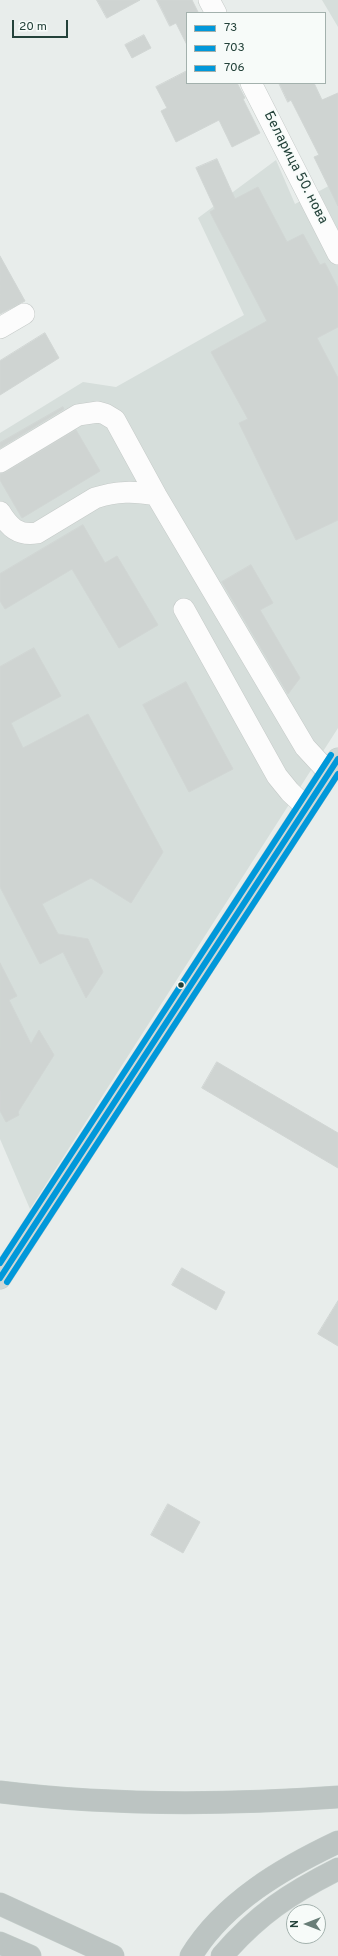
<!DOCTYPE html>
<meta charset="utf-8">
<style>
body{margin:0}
#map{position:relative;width:338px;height:1956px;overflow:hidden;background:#e8edeb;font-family:Overpass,sans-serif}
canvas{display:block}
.legend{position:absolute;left:186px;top:12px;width:140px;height:72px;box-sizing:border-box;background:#f7fbf9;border:1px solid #a3b1ad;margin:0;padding:5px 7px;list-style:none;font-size:12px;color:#24423a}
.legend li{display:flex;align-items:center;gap:8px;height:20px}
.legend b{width:20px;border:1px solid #a3b1ad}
.north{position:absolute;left:286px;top:1904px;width:40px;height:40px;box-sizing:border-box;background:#f7fbf9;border:1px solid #a3b1ad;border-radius:50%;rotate:270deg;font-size:11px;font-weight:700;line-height:16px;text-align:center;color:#24423a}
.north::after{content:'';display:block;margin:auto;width:14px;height:18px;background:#697e78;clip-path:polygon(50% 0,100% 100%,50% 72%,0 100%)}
.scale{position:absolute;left:12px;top:20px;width:56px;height:18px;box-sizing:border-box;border:2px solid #24423a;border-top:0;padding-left:5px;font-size:12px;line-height:14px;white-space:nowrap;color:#24423a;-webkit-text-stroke:3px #f7fbf9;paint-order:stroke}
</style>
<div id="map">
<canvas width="338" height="1956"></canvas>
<ul class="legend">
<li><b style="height:5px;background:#0098da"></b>73</li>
<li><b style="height:5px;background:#0098da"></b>703</li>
<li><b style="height:5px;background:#0098da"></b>706</li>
</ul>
<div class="north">N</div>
<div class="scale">20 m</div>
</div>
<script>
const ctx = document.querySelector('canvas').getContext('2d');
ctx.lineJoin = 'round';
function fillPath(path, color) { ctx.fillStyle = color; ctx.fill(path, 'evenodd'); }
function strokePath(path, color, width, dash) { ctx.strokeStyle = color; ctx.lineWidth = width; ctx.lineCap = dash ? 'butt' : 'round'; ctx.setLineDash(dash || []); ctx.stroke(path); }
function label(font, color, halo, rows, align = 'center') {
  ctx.font = font + ' Overpass,sans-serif'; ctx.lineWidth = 3.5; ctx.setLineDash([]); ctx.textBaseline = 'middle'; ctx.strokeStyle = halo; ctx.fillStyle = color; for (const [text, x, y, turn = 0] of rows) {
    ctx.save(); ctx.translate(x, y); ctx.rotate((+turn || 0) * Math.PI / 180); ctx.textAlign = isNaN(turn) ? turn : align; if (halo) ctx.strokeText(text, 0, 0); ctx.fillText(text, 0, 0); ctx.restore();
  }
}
const built = new Path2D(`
 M 322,0 L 338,0 L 338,27 Z
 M 276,160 L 295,204 L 338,181 L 338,728 L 30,1209 L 0,1139 L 0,433 L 83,382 L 116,387 L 244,315 L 198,218 Z`);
const building = new Path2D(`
 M 97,0 L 140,0 L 107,18 Z
 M 157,0 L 192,0 L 198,12 L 187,13 L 187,45 L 176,23 L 170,26 Z
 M 144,35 L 151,48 L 132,58 L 125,45 Z
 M 187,71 L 187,83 L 237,83 L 245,98 L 243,99 L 260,133 L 232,147 L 219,120 L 176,142 L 161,111 L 167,108 L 156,87 Z
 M 279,83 L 314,83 L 322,100 L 338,93 L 338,206 L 314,157 L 319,155 L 291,100 L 288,102 Z
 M 217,159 L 235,199 L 258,187 L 287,242 L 303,234 L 320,265 L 325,263 L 338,288 L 338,327 L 317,338 L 338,378 L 338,520 L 296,540 L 239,423 L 248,419 L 211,352 L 267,321 L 210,212 L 215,209 L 196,168 Z
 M 0,256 L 25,301 L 0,314 Z
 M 45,333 L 59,358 L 0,395 L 0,361 Z
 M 63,407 L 64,409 L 0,448 L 0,443 Z
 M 76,430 L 100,471 L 22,518 L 0,480 L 0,474 L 6,472 Z
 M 83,525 L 105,563 L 117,556 L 158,625 L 119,648 L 72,569 L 5,609 L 0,601 L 0,574 Z
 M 251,565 L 273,603 L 260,610 L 300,678 L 288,694 L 222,582 Z
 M 34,648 L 61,696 L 11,723 L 23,748 L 88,714 L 163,852 L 131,903 L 91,878 L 42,904 L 58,934 L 88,939 L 103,972 L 86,998 L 63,952 L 40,964 L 0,887 L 0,667 Z
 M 186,682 L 233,769 L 189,792 L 143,705 Z
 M 0,963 L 17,996 L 9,1000 L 31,1044 L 39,1030 L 54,1055 L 18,1112 L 19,1115 L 6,1122 L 0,1111 Z
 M 217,1062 L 338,1133 L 338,1168 L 202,1088 Z
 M 182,1268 L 225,1292 L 216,1310 L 172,1285 Z
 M 338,1301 L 338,1346 L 318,1334 Z
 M 168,1504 L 200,1522 L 183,1553 L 151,1535 Z`);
const minor = new Path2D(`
 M 209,0 L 216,13
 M 251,83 L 338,254
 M 0,328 L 24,314
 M 0,462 L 78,415 L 98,412 L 105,414 L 115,420 L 156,495 L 305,747 L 329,773
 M 0,512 C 9,527 18,536 37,533 L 95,498 C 117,491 134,491 156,495
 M 184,609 L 277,776 L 290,792 L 306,807`);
const major = new Path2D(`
 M 0,1278 L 338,759`);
const highway = new Path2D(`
 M 0,1792 C 113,1806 225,1805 338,1797
 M 0,1904 L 113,1956
 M 0,1943 L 30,1956
 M 191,1956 C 224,1902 283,1868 338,1842
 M 222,1956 C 257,1915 290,1893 338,1869`);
const bus1 = new Path2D(`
 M 0,1278 L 338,759`);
const bus2 = new Path2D(`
 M 7,1282 L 338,774`);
const bus3 = new Path2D(`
 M 0,1263 L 331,755`);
const markers = [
 [181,985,3.5,"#24423a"]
];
const streetNames = [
 ["Беларица 50. нова",295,168,63]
];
fillPath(built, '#d6dedb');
fillPath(building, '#cfd4d2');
strokePath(building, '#d1d6d4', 1);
strokePath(minor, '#c5cac8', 22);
strokePath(major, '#c3ccc9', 23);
strokePath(highway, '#c3ccc9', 23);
strokePath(minor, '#fcfcfc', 21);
strokePath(major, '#cfd7d5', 22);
strokePath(highway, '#bcc4c2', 22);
strokePath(bus1, '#0098da', 6);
strokePath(bus2, '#0098da', 6);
strokePath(bus3, '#0098da', 6);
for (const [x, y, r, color] of markers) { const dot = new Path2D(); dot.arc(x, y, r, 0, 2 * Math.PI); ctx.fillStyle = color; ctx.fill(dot); strokePath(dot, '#f7fbf9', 1.5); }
label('14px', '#24423a', '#f7fbf9', streetNames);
</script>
